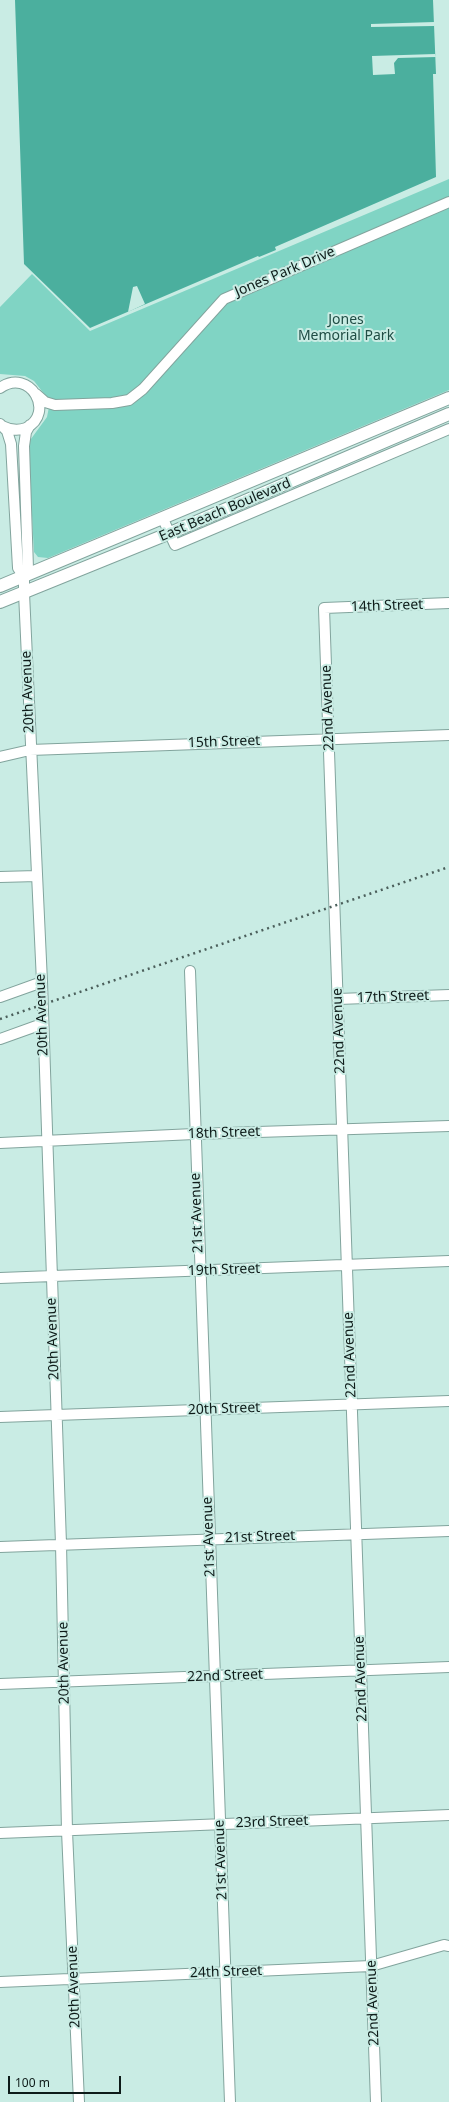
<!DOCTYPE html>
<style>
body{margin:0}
#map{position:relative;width:449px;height:2102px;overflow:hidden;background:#c9ece4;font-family:"Noto Sans",sans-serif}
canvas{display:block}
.scale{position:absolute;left:8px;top:2076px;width:113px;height:18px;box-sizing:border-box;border:2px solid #0e1b19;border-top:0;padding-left:5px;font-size:12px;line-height:14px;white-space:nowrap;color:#0e1b19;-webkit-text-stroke:3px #c9ece4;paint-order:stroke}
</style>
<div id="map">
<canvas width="449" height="2102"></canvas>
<div class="scale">100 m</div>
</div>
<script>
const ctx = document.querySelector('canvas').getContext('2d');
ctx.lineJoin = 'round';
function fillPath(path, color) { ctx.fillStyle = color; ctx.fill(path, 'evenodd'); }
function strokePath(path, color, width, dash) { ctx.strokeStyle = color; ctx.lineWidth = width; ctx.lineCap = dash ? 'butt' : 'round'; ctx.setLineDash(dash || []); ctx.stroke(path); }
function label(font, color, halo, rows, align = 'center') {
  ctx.font = font + ' "Noto Sans",sans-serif'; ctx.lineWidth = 4; ctx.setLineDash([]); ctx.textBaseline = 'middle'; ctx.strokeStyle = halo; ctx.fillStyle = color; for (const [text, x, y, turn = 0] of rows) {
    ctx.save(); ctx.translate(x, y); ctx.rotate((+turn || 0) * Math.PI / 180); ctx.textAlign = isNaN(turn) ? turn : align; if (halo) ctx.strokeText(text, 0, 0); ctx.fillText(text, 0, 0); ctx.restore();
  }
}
const green = new Path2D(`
 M 449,179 L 449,390 L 48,558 L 38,557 L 34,552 L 28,443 L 47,417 L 49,407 L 45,395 L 34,381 L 25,376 L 0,374 L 0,307 L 32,274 L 90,331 Z`);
const water = new Path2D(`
 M 15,0 L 433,0 L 436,74 L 433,74 L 436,177 L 275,247 L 276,250 L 259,257 L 258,256 L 90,328 L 24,264 Z`);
const pier = new Path2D(`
 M 434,22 L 434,26 L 371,27 L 371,24 Z
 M 435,54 L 436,57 L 398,58 L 394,63 L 395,74 L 373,75 L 372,56 Z
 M 137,286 L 145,304 L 128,312 L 133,287 Z`);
const minor = new Path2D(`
 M 0,388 C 30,367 56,413 26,428 C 18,431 10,430 2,426
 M 36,394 L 45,402 L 55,405 L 112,403 L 129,400 L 143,389 L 224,299 L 449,202
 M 0,424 L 7,431 L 11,444 L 18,568 L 24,577
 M 30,425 L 26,432 L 24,446 L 28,569 L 24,577 L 24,593 L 42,982 L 61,1544 L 67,1831 L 79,2102
 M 163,519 L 175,545 L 449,429
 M 0,757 L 30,750 L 449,735
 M 0,877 L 37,876
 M 190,971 L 230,2102
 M 0,997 L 42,982
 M 338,999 L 449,995
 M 0,1039 L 42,1024
 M 0,1143 L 194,1134 L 449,1126
 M 0,1278 L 449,1261
 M 0,1417 L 449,1401
 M 0,1547 L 449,1531
 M 0,1684 L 449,1667
 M 0,1833 L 449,1815
 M 0,1982 L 371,1966 L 444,1945 L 449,1946
 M 376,2102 L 324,608 L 449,603`);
const major = new Path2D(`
 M 0,586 L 449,398
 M 0,602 L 170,533 L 449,414`);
const rail = new Path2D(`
 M 0,1019 L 449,867`);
const streetNames = [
 ["Jones Park Drive",285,272,-23],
 ["East Beach Boulevard",225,510,-23],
 ["14th Street",387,606,-2],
 ["20th Avenue",28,692,-92],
 ["22nd Avenue",328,708,-92],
 ["15th Street",224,742,-2],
 ["17th Street",393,997,-2],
 ["20th Avenue",42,1015,-92],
 ["22nd Avenue",339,1031,-92],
 ["18th Street",224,1133,-2],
 ["21st Avenue",197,1213,-92],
 ["19th Street",224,1270,-2],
 ["20th Avenue",53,1339,-92],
 ["22nd Avenue",350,1355,-92],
 ["20th Street",224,1409,-2],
 ["21st Avenue",209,1537,-92],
 ["21st Street",260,1537,-2],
 ["20th Avenue",64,1663,-91],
 ["22nd Street",225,1676,-2],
 ["22nd Avenue",361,1679,-92],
 ["23rd Street",272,1822,-2],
 ["21st Avenue",221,1860,-92],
 ["24th Street",226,1972,-2],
 ["20th Avenue",74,1987,-92],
 ["22nd Avenue",373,2003,-92]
];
const parkNames = [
 ["Jones",346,320],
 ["Memorial Park",346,336]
];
fillPath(green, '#80d4c4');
fillPath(water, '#4baf9e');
fillPath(pier, '#c9ece4');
strokePath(minor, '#82a49d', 12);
strokePath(major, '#82a49d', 14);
strokePath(minor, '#fff', 10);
strokePath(major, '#fff', 12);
strokePath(rail, '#4b5f5b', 2.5, [2, 4]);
label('14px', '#0e1b19', '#c9ece4', streetNames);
label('14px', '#204d45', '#c9ece4', parkNames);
</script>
